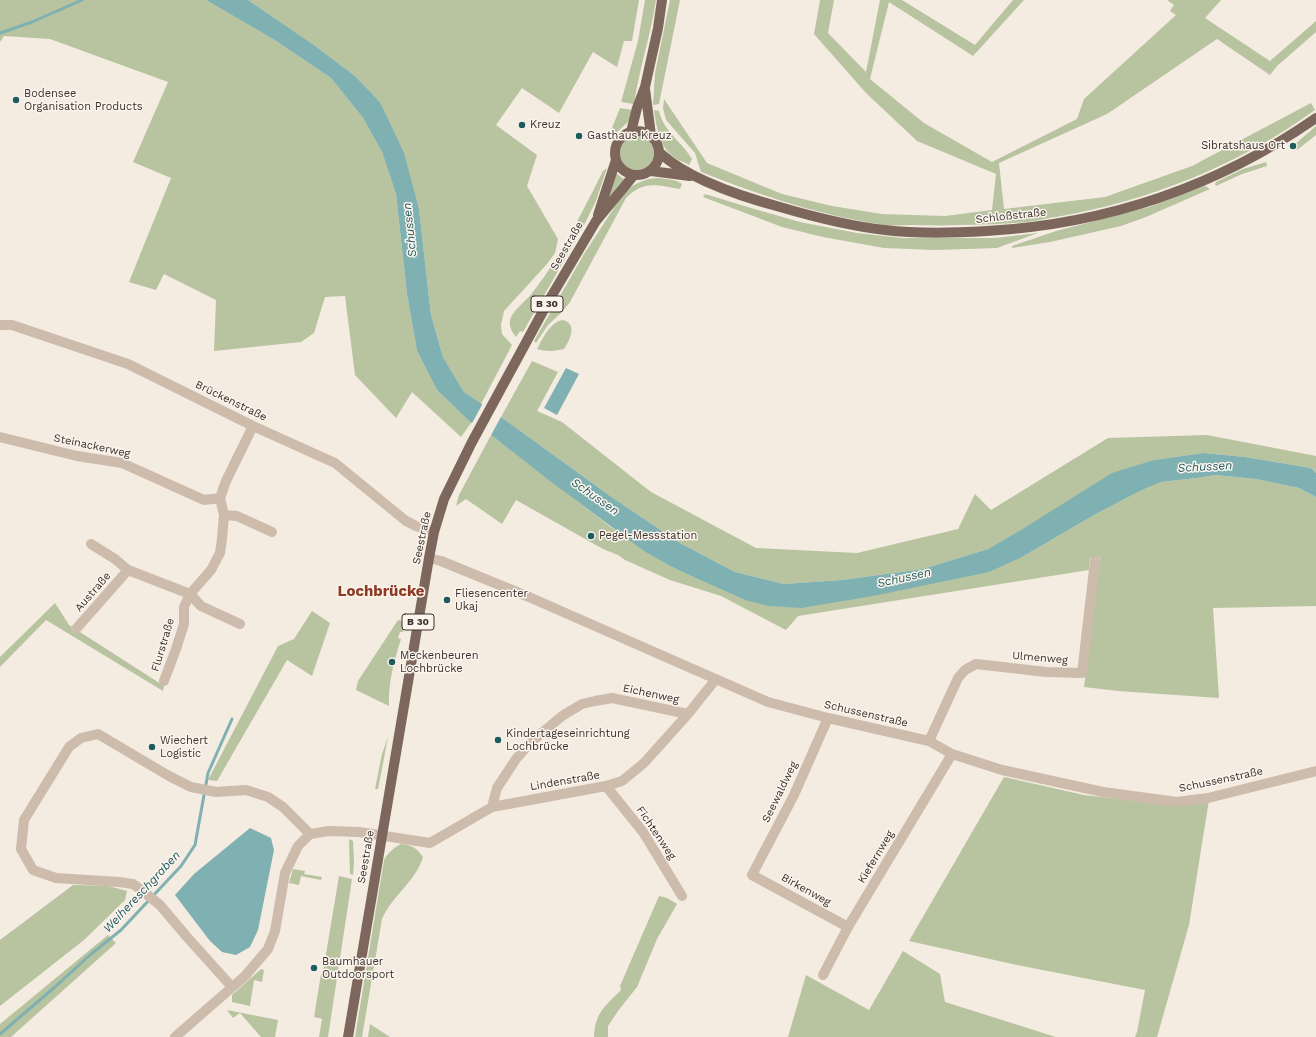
<!DOCTYPE html>
<meta charset="utf-8">
<style>
body{margin:0}
canvas{display:block;background:#f4ebe1}
</style>
<canvas width="1316" height="1037"></canvas>
<script>
const ctx = document.querySelector('canvas').getContext('2d');
ctx.lineJoin = 'round';
function fillPath(path, color) { ctx.fillStyle = color; ctx.fill(path, 'evenodd'); }
function strokePath(path, color, width, dash) { ctx.strokeStyle = color; ctx.lineWidth = width; ctx.lineCap = dash ? 'butt' : 'round'; ctx.setLineDash(dash || []); ctx.stroke(path); }
function label(font, color, halo, rows, align = 'center') {
  ctx.font = font + ' "Work Sans",sans-serif'; ctx.lineWidth = 3; ctx.setLineDash([]); ctx.textBaseline = 'middle'; ctx.strokeStyle = halo; ctx.fillStyle = color; for (const [text, x, y, turn = 0] of rows) {
    ctx.save(); ctx.translate(x, y); ctx.rotate((+turn || 0) * Math.PI / 180); ctx.textAlign = isNaN(turn) ? turn : align; if (halo) ctx.strokeText(text, 0, 0); ctx.fillText(text, 0, 0); ctx.restore();
  }
}
const green = new Path2D(`
 M 0,0 L 206,0 L 273,39 L 331,78 L 363,118 L 382,152 L 396,194 L 407,294 L 417,351 L 437,390 L 471,423 L 461,437 L 412,392 L 396,418 L 355,375 L 345,296 L 325,297 L 314,333 L 301,342 L 214,351 L 216,300 L 164,274 L 156,290 L 129,282 L 171,178 L 133,162 L 168,82 L 50,39 L 4,36 L 0,42 Z
 M 248,0 L 639,0 L 632,41 L 624,41 L 617,67 L 593,52 L 559,113 L 522,88 L 496,125 L 537,155 L 527,186 L 558,239 L 555,253 L 547,264 L 504,311 L 501,325 L 502,334 L 512,345 L 481,404 L 464,392 L 443,357 L 431,315 L 419,209 L 380,102 L 355,76 L 314,45 Z
 M 645,0 L 656,0 C 651,35 639,69 634,104 L 621,102 L 638,41 Z
 M 670,0 L 680,0 L 659,104 L 653,105 L 655,73 Z
 M 820,0 L 834,0 L 828,33 L 866,72 L 880,0 L 902,0 L 975,45 L 1013,0 L 1024,0 L 973,56 L 889,2 L 870,79 L 924,123 L 992,162 L 1077,119 L 1084,99 L 1176,15 L 1170,11 L 1174,5 L 1167,0 L 1221,0 L 1205,18 L 1270,61 L 1316,21 L 1316,32 L 1277,66 L 1270,75 L 1217,39 L 1107,114 L 999,163 L 1004,209 L 1105,197 L 1192,166 L 1311,103 L 1315,110 C 1239,165 1149,201 1056,217 C 1047,218 1037,221 1028,222 C 1004,224 980,225 956,225 C 941,226 926,225 911,225 C 902,225 893,226 885,225 C 821,216 760,195 701,172 L 695,153 L 666,120 L 663,108 L 664,99 L 707,163 L 782,194 L 832,206 L 882,214 L 945,216 L 992,210 L 996,174 L 917,141 L 866,93 L 814,34 Z
 M 620,108 L 633,110 L 628,122 L 614,135 L 611,132 L 612,128 Z
 M 654,110 L 659,111 C 664,132 682,142 692,159 L 689,165 C 685,162 679,161 675,158 C 660,149 656,125 654,110 Z
 M 1316,126 L 1316,135 L 1297,150 L 1294,145 Z
 M620 153a17 17 0 1 1 34 0a17 17 0 1 1-34 0Z
 M 1266,162 L 1267,166 L 1242,174 L 1216,186 L 1215,184 L 1216,182 L 1243,169 Z
 M 607,168 L 596,201 L 581,231 L 523,332 L 520,331 L 516,337 C 512,332 509,327 510,320 C 512,311 527,300 533,292 C 562,255 582,212 603,171 Z
 M 616,173 L 625,180 L 619,185 L 605,205 Z
 M 657,178 C 666,179 675,179 682,184 L 680,189 C 658,185 643,180 626,198 L 570,302 L 562,312 L 548,325 L 536,343 L 534,341 L 584,254 L 625,191 C 636,183 644,179 657,178 Z
 M 1205,186 L 1210,189 L 1146,217 L 1121,226 L 1050,242 L 1012,248 L 1012,246 L 1056,231 L 1149,207 Z
 M 705,194 L 751,208 L 800,222 L 857,233 L 902,238 L 995,238 L 1038,233 L 997,248 L 935,250 L 884,248 L 823,237 L 782,227 L 703,197 Z
 M 563,320 C 578,324 570,340 564,349 C 555,351 547,352 537,349 C 543,338 550,322 563,320 Z
 M 532,361 L 558,372 L 537,411 L 562,422 L 651,492 L 756,548 L 857,553 L 958,529 L 975,494 L 991,510 L 1108,438 L 1207,435 L 1316,456 L 1316,473 L 1311,468 L 1245,457 L 1203,453 L 1154,460 L 988,549 L 923,569 L 842,580 L 784,584 L 735,572 L 680,543 L 613,498 L 501,417 Z
 M 491,435 L 612,528 L 672,567 L 745,600 L 1022,557 L 1094,515 L 1140,491 L 1161,482 L 1197,478 L 1215,475 L 1256,479 L 1299,488 L 1316,497 L 1316,606 L 1213,608 L 1219,698 L 1118,691 L 1084,687 L 1100,558 L 1090,558 L 1089,570 L 798,616 L 786,630 L 721,596 L 670,580 L 625,560 L 618,555 L 603,549 L 516,500 L 502,524 L 466,499 L 456,506 L 459,495 Z
 M 55,603 L 69,625 L 164,686 L 163,691 L 46,620 L 0,667 L 0,657 Z
 M 312,611 L 330,623 L 312,676 L 287,660 L 217,781 L 208,780 L 278,646 L 294,639 Z
 M 398,620 L 403,621 L 405,624 L 403,632 L 400,632 L 398,638 L 401,639 C 394,661 388,683 389,706 L 356,690 L 358,681 Z
 M 388,737 L 378,789 L 375,789 L 382,754 Z
 M 1004,777 L 1084,795 L 1178,806 L 1209,800 L 1189,925 L 1157,1037 L 1135,1037 L 1137,1032 L 1145,990 L 1017,965 L 909,941 Z
 M 349,839 L 353,841 L 354,863 L 353,875 L 350,874 Z
 M 401,844 C 412,845 417,848 423,857 C 416,881 392,896 382,919 L 362,1037 L 355,1037 L 384,860 C 388,853 393,848 401,844 Z
 M 293,869 L 305,871 L 304,874 L 322,877 L 321,880 L 301,876 L 299,885 L 289,883 Z
 M 339,876 L 352,879 L 328,1037 L 319,1037 L 322,1019 L 314,1017 L 321,974 L 323,972 Z
 M 73,885 L 109,886 L 127,891 L 125,900 L 84,940 L 0,1006 L 0,940 Z
 M 659,896 L 667,898 L 677,904 L 657,939 L 637,987 L 618,1011 L 608,1026 L 608,1037 L 594,1037 C 595,1013 605,1006 621,990 L 620,986 Z
 M 108,935 L 116,943 L 11,1037 L 0,1037 L 0,1024 Z
 M 903,951 L 940,974 L 945,1002 L 1056,1037 L 788,1037 L 806,975 L 869,1010 Z
 M 261,969 L 264,970 L 262,982 L 254,980 L 250,1006 L 232,1002 L 232,995 Z
 M 227,1010 L 278,1020 L 275,1037 L 261,1037 L 240,1013 L 233,1018 Z
 M 370,1024 L 390,1037 L 368,1037 Z`);
const water = new Path2D(`
 M 206,0 L 248,0 L 314,45 L 355,76 L 380,102 L 404,153 L 419,209 L 431,315 L 443,357 L 464,392 L 501,417 L 613,498 L 680,543 L 735,572 L 784,584 L 842,580 L 923,569 L 988,549 L 1021,530 L 1112,473 L 1154,460 L 1203,453 L 1245,457 L 1311,468 L 1316,473 L 1316,497 L 1299,488 L 1256,479 L 1215,475 L 1197,478 L 1161,482 L 1140,491 L 1094,515 L 1022,557 L 989,572 L 873,596 L 801,608 L 769,606 L 745,600 L 698,579 L 672,567 L 644,551 L 550,481 L 491,435 L 470,422 L 437,390 L 417,351 L 407,294 L 396,194 L 382,152 L 363,118 L 331,78 L 273,39 Z
 M 566,368 L 579,374 L 557,415 L 544,408 Z
 M 250,828 L 271,838 L 274,850 L 258,930 L 250,947 L 236,955 L 222,952 L 210,941 L 175,895 L 194,874 Z`);
const pier = new Path2D(`
 M 483,403 L 502,415 L 490,437 L 471,425 Z`);
const stream = new Path2D(`
 M 0,33 L 32,22 L 82,0
 M 0,1034 L 55,987 L 90,955 L 121,930 L 181,866 L 195,845 L 208,773 L 232,719`);
const minor = new Path2D(`
 M 0,325 L 12,325 L 128,364 L 253,426 L 335,463 L 406,521 L 416,526 L 434,532
 M 0,437 L 77,456 L 122,463 L 204,500 L 220,498
 M 224,515 L 237,516 L 272,532
 M 91,544 L 115,559 L 128,570 L 190,594 L 211,570 L 220,553 L 222,539 L 224,515 L 220,498 L 226,481 L 253,426
 M 429,558 L 441,561 L 529,597 L 768,702 L 828,718 L 929,741 L 952,754 L 1002,770 L 1103,792 L 1177,802 L 1208,798 L 1316,771
 M 76,629 L 128,570
 M 164,681 L 176,649 L 184,624 L 184,607 L 190,594 L 201,606 L 240,624
 M 828,718 L 794,795 L 752,875 L 848,927
 M 929,741 L 958,678 L 965,670 L 976,664 L 1046,672 L 1082,673 L 1095,561
 M 606,786 L 643,832 L 682,896
 M 492,807 L 497,788 L 516,759 L 530,743 L 562,716 L 582,704 L 595,701 L 612,698 L 688,714
 M 823,975 L 848,927 L 952,754
 M 232,987 L 187,937 L 160,905 L 140,889 L 133,884 L 119,882 L 56,878 L 33,870 L 21,849 L 24,820 L 69,747 L 81,738 L 98,734 L 169,776 L 191,787 L 216,792 L 246,790 L 268,797 L 283,807 L 310,834
 M 175,1037 L 245,976 L 268,949 L 275,931 L 285,873 L 298,846 L 310,834 L 329,831 L 359,832 L 430,843 L 492,807 L 606,786 L 622,781 L 644,763 L 688,714 L 716,679`);
const major = new Path2D(`
 M 645,89 L 651,135
 M615 153a22 22 0 1 1 44 0a22 22 0 1 1-44 0Z
 M 631,132 L 637,108 L 645,87 L 658,28 L 662,0
 M 660,153 C 688,179 743,197 780,207 C 814,217 849,226 885,230 C 918,234 954,233 987,231 C 1107,224 1217,187 1316,118
 M 651,171 L 690,176
 M 598,215 L 616,160
 M 348,1037 L 429,558 L 434,532 L 444,499 L 472,442 L 548,302 L 596,221 L 634,175`);
const markers = [
 [16,100,4,"#1f5a5e"],
 [522,125,4,"#1f5a5e"],
 [579,136,4,"#1f5a5e"],
 [1293,146,4,"#1f5a5e"],
 [591,536,4,"#1f5a5e"],
 [447,600,4,"#1f5a5e"],
 [392,662,4,"#1f5a5e"],
 [498,740,4,"#1f5a5e"],
 [152,747,4,"#1f5a5e"],
 [314,968,4,"#1f5a5e"]
];
const shields = [
 [547,304,32],
 [418,622,32]
];
const shieldNames = [
 ["B 30",547,304],
 ["B 30",418,622]
];
const poiNames = [
 ["Bodensee",24,94],
 ["Organisation Products",24,107],
 ["Kreuz",530,125],
 ["Gasthaus Kreuz",587,136],
 ["Sibratshaus Ort",1285,146,"right"],
 ["Pegel-Messstation",599,536],
 ["Fliesencenter",455,594],
 ["Ukaj",455,607],
 ["Meckenbeuren",400,656],
 ["Lochbrücke",400,669],
 ["Kindertageseinrichtung",506,734],
 ["Lochbrücke",506,747],
 ["Wiechert",160,741],
 ["Logistic",160,754],
 ["Baumhauer",322,962],
 ["Outdoorsport",322,975]
];
const streetNames = [
 ["Schloßstraße",1011,216,-6],
 ["Seestraße",567,246,-60],
 ["Brückenstraße",231,401,26],
 ["Steinackerweg",92,446,12],
 ["Seestraße",422,538,-78],
 ["Austraße",93,592,-49],
 ["Flurstraße",163,645,-73],
 ["Ulmenweg",1040,658,5],
 ["Eichenweg",651,694,12],
 ["Schussenstraße",866,714,13],
 ["Schussenstraße",1221,780,-12],
 ["Lindenstraße",565,781,-10],
 ["Seewaldweg",780,792,-64],
 ["Fichtenweg",656,833,56],
 ["Seestraße",366,857,-80],
 ["Kiefernweg",876,857,-59],
 ["Birkenweg",806,890,29]
];
const waterNames = [
 ["Schussen",410,230,-96],
 ["Schussen",1205,467,-3],
 ["Schussen",595,497,35],
 ["Schussen",904,578,-13],
 ["Weihereschgraben",142,892,-47]
];
const districtNames = [
 ["Lochbrücke",381,592]
];
fillPath(green, '#b8c4a0');
fillPath(water, '#7fb0b2');
fillPath(pier, '#f4ebe1');
strokePath(stream, '#7fb0b2', 3);
strokePath(minor, '#cdbbac', 10);
strokePath(major, '#7d675c', 10);
for (const [x, y, r, color] of markers) { const dot = new Path2D(); dot.arc(x, y, r, 0, 2 * Math.PI); ctx.fillStyle = color; ctx.fill(dot); strokePath(dot, '#fbf5ee', 1.5); }
for (const [x, y, w] of shields) { const box = new Path2D(); box.roundRect(x - w / 2, y - 8, w, 16, 3); ctx.fillStyle = '#fbf5ee'; ctx.fill(box); strokePath(box, '#3b302b', 1); }
label('bold 10px', '#3b302b', null, shieldNames);
label('11px', '#3b302b', '#fbf5ee', poiNames, 'left');
label('11px', '#3b302b', '#fbf5ee', streetNames);
label('italic 12px', '#1f5a5e', '#fbf5ee', waterNames);
label('bold 15px', '#8c3b22', '#fbf5ee', districtNames);
</script>
